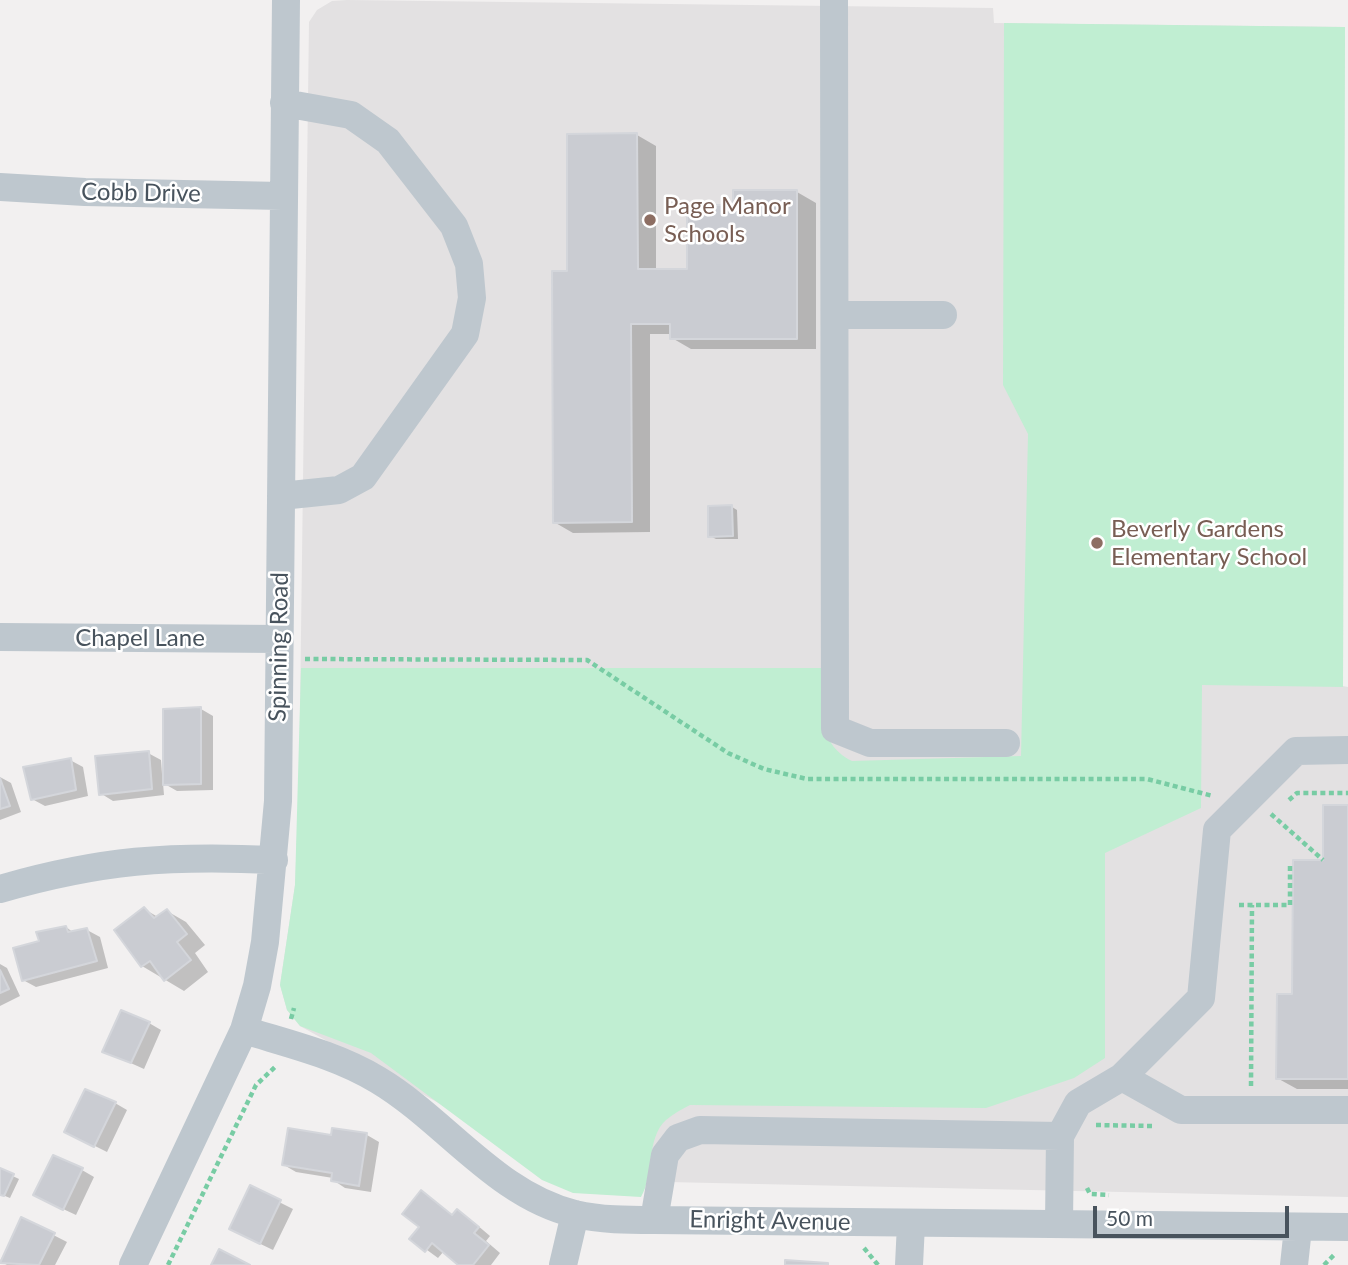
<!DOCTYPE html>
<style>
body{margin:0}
#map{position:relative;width:1348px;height:1265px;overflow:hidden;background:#f2f0f0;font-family:Lato,sans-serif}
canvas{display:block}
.scale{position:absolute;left:1093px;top:1206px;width:196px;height:32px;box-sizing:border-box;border:4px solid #48535d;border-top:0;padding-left:9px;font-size:21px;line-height:24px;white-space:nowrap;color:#48535d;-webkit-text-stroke:5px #fff;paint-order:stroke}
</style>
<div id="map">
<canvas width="1348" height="1265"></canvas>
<div class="scale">50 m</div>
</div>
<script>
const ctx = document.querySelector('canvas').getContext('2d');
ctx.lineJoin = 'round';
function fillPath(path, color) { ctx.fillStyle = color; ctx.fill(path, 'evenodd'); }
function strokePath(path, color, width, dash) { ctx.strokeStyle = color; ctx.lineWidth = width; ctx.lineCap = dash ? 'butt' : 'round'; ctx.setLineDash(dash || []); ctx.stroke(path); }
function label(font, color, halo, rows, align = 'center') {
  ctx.font = font + ' Lato,sans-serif'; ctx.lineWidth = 5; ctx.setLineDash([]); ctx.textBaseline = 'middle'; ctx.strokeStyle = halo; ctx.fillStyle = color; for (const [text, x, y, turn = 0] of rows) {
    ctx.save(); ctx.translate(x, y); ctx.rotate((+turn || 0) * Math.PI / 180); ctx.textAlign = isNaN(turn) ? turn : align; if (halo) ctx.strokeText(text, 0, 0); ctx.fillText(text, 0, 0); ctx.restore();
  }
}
const education = new Path2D(`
 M 347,0 L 993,8 L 994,23 L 1345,27 L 1343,686 L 1348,687 L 1348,1197 L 577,1180 L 300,1026 L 287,1010 L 280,985 L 295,885 L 299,786 L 309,22 L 317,10 L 332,1 Z`);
const green = new Path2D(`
 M 1004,23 L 1345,27 L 1343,687 L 1202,685 L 1201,808 L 1105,853 L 1105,1058 L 1074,1078 L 986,1108 L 690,1105 C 682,1109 673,1114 666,1120 C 646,1138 654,1176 641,1197 L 573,1193 L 542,1180 L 371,1053 L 300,1026 L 287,1010 L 280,985 L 295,885 L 301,668 L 824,668 C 825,705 814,742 852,761 L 1021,756 L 1028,434 L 1003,385 Z`);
const shadow = new Path2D(`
 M 637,135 L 656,146 L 656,271 L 689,271 L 735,206 L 797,192 L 816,203 L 816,349 L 691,349 L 672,338 L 672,334 L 650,334 L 650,532 L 573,533 L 554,522 L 569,273 Z
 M 732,507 L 737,510 L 738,539 L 716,539 L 710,536 Z
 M 201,709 L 213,716 L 213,790 L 177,791 L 163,783 L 164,795 L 113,801 L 100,793 L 148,753 L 161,760 L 162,774 L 165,774 Z
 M 70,760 L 83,767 L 88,796 L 45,806 L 32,799 Z
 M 0,777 L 11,783 L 21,812 L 0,820 Z
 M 1348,807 L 1348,1089 L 1297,1089 L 1277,1078 L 1324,862 Z
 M 144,909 L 158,917 L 167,911 L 186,922 L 205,945 L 195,953 L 208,972 L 184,991 L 142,966 Z
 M 66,927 L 74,933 L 87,930 L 100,937 L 108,968 L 36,987 L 23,980 L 42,942 Z
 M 0,964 L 7,968 L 20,996 L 0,1006 Z
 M 149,1023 L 161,1030 L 144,1069 L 104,1051 Z
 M 115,1103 L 127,1110 L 107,1152 L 79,1138 Z
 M 334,1130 L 367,1135 L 379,1142 L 371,1192 L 345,1188 L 333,1180 L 333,1178 L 296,1172 L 284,1165 L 332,1137 Z
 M 0,1170 L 19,1179 L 10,1198 L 0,1194 Z
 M 82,1170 L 94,1177 L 76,1215 L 48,1202 Z
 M 251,1188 L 293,1209 L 273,1250 L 244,1236 Z
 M 422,1193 L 454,1216 L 457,1212 L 470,1219 L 490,1236 L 486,1241 L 500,1253 L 491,1265 L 461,1265 L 444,1251 L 438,1258 L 412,1239 L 422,1227 Z
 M 22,1219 L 67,1242 L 55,1265 L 7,1265 L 0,1261 Z`);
const building = new Path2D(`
 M 637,133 L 638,269 L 687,269 L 687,205 L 733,205 L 733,190 L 797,190 L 797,339 L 670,339 L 670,324 L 631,324 L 632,522 L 553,523 L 552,271 L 567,271 L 567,134 Z
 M 732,505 L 733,536 L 708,537 L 708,506 Z
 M 201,707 L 201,784 L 163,785 L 163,709 Z
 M 149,751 L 152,789 L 99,795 L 95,756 Z
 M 71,758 L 76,790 L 31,800 L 23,767 Z
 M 0,778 L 10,806 L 0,809 Z
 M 1323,805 L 1348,805 L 1348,1079 L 1276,1079 L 1277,994 L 1292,994 L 1293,860 L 1323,860 Z
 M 144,907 L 154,918 L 167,909 L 187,934 L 177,942 L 191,960 L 164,981 L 150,961 L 141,967 L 114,930 Z
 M 66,926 L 68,932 L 87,928 L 97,961 L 22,981 L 13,948 L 39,941 L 36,932 Z
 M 0,970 L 9,989 L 0,993 Z
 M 121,1010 L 150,1022 L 131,1063 L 102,1052 Z
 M 85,1089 L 116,1102 L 94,1147 L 64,1132 Z
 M 288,1128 L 331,1135 L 332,1128 L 367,1133 L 359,1186 L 331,1181 L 332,1173 L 282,1165 Z
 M 53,1155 L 83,1168 L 63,1210 L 33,1195 Z
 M 0,1168 L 14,1174 L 4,1196 L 0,1195 Z
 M 250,1185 L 281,1200 L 260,1244 L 229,1229 Z
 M 421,1190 L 452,1215 L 457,1209 L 479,1227 L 474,1233 L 489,1245 L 473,1265 L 458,1265 L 432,1243 L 425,1252 L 409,1239 L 419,1227 L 402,1214 Z
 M 21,1217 L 55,1233 L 39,1265 L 0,1263 Z
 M 219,1249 L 250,1265 L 211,1265 Z
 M 785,1260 L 828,1263 L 828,1265 L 785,1265 Z`);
const path = new Path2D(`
 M 305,659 L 587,660 L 728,753 L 764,769 L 807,779 L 1147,779 L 1213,796
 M 1289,800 L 1297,793 L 1348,793
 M 1271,814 L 1323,860
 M 1239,905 L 1290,905 L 1290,864
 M 291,1019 L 294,1008
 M 1251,1086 L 1252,905
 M 1096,1125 L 1154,1126
 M 1087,1188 L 1090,1194 L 1109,1195
 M 864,1248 L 878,1265
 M 168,1265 L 256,1085 L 275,1067
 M 1324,1265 L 1334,1255`);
const minor = new Path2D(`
 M 834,0 L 835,729 L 870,743 L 1006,743
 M 0,187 L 85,192 L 282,196
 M 835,315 L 943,315
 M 281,496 L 339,490 L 363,477 L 465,334 L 472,298 L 469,264 L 454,226 L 388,141 L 351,115 L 284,103
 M 0,637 L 280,639
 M 0,889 C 100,860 170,855 274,860
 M 244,1030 C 289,1044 337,1055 378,1080 C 445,1120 496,1195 575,1214 C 601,1220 628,1220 654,1220 L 1348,1227
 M 1122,1077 L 1201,998 L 1217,830 L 1296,751 L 1348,750
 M 654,1220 L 665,1155 L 678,1138 L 700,1130 L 1060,1136
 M 1059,1224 L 1060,1136 L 1078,1103 L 1122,1077 L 1181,1110 L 1348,1110
 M 133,1265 L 244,1030 L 257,986 L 265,942 L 278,801 L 286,0
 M 563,1265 L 575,1214
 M 909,1265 L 911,1224
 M 1294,1265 L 1298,1228`);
const markers = [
 [650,220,7,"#8d6e63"],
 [1097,543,7,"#8d6e63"]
];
const streetNames = [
 ["Cobb Drive",141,193,1],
 ["Chapel Lane",140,638],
 ["Spinning Road",279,647,-89],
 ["Enright Avenue",770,1221,1]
];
const educationNames = [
 ["Page Manor",664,206],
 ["Schools",664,234],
 ["Beverly Gardens",1111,529],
 ["Elementary School",1111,557]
];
fillPath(education, '#e3e1e2');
fillPath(green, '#c0eed2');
fillPath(shadow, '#0003');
fillPath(building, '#caccd2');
strokePath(building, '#d4d6db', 2);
strokePath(path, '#78cca4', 4.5, [5, 3.5]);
strokePath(minor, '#bec7ce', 28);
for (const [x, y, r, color] of markers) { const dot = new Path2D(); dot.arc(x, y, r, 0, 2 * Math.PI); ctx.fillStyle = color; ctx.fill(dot); strokePath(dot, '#fff', 2.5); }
label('24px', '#48535d', '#fff', streetNames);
label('24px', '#785e54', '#fff', educationNames, 'left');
</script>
